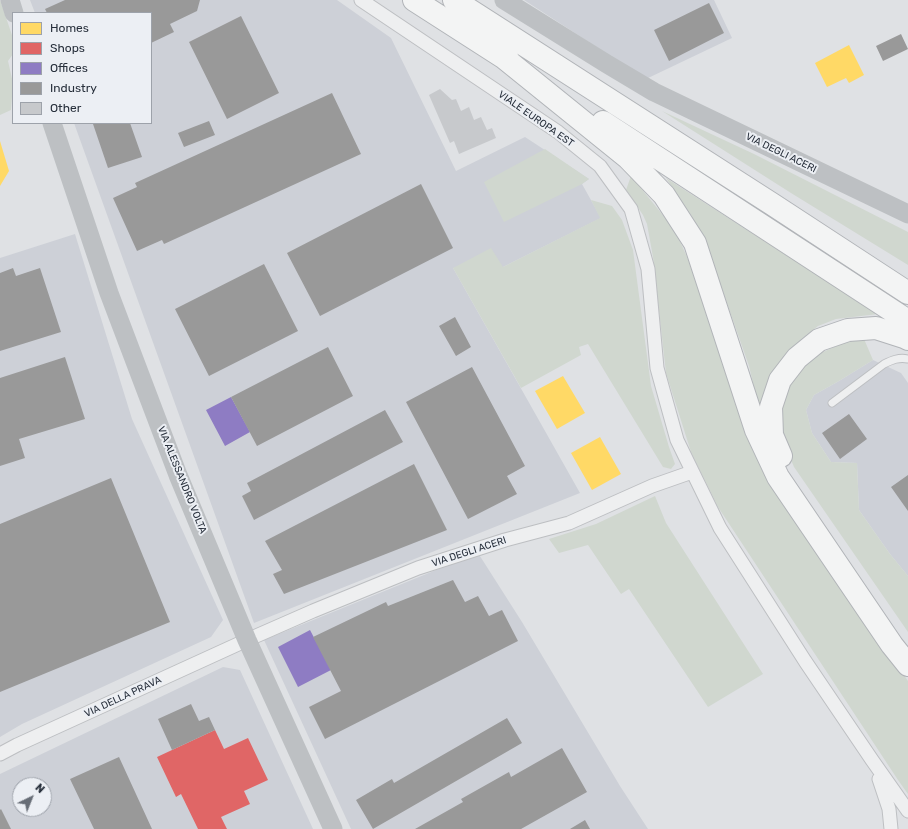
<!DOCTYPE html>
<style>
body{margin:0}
#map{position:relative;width:908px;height:829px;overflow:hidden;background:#dfe1e4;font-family:Rubik,sans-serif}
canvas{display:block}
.legend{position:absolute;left:12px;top:12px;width:140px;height:112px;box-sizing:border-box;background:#eceff4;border:1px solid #9da2aa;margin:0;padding:5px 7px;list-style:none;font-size:12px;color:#272f3b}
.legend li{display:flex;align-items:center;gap:8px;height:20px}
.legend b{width:20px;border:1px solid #9da2aa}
.north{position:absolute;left:12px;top:777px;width:40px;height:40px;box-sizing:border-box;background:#eceff4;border:1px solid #9da2aa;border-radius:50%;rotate:43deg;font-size:11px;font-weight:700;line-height:16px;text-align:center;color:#272f3b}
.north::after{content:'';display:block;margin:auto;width:14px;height:18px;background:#676d76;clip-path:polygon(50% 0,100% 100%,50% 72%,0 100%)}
</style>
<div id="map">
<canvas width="908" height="829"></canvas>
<ul class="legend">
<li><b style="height:11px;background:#ffd966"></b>Homes</li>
<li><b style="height:11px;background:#e06666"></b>Shops</li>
<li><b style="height:11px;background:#8e7cc3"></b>Offices</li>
<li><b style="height:11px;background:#999"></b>Industry</li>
<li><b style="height:11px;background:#c7c9cc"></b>Other</li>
</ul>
<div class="north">N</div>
</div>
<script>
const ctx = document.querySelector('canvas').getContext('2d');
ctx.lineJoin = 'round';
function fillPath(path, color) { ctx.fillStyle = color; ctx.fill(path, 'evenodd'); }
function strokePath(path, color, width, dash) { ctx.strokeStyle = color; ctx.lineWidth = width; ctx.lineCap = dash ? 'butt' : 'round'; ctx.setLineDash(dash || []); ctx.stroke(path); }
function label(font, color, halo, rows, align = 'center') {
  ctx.font = font + ' Rubik,sans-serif'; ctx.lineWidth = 4; ctx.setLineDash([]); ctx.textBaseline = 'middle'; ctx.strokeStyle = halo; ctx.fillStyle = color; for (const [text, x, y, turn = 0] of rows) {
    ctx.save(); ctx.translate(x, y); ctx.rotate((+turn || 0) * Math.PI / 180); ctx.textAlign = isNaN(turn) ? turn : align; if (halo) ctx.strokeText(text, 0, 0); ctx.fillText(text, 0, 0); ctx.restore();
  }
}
const built = new Path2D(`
 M 30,0 L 337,0 L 391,38 L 456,171 L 525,137 L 589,179 L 582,184 L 601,218 L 503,267 L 453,268 L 580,493 L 254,623 L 74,123 L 151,123 L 151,13 L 35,13 Z
 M 524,0 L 714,0 L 732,38 L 646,79 Z
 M 75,234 L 132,419 L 223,620 L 211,637 L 22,724 L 0,737 L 0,258 Z
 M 873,360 L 901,373 L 908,383 L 908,576 L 890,554 L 859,510 L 857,463 L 831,462 L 812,433 L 806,410 L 814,395 L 839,381 Z
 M 478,553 L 522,622 L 620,786 L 648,829 L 351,829 L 264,640 Z
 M 223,667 L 240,670 L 313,829 L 0,829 L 0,774 ZM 20,785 L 44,785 L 44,809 L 20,809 Z`);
const green = new Path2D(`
 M 0,0 L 13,38 L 13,54 L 8,61 L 13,83 L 11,110 L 0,115 Z
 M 662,111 L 754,154 L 908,232 L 908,265 L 791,193 Z
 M 545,149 L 589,179 L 582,184 L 504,222 L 484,182 Z
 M 631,176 L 675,230 L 816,547 L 908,681 L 908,794 L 898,780 L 718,507 L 691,452 L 666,373 L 653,257 L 647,224 L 643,215 L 626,190 Z
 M 666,178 L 878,314 L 836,319 L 818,326 L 803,338 L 788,354 L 775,369 L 759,408 L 749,366 L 709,252 L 691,215 Z
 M 591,200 L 612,206 L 622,220 L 633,250 L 651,386 L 669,447 L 675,464 L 671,469 L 663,467 L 588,344 L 579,347 L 581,355 L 521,388 L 453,268 L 491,248 L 503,267 L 600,218 Z
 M 864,339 L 873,360 L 839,381 L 814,395 L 806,410 L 812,433 L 831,462 L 857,463 L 859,510 L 890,554 L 908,576 L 908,632 L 794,467 L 782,438 L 778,408 L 788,382 L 802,364 L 823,352 L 845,342 Z
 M 655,496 L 666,523 L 763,674 L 708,707 L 629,589 L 621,594 L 588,545 L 559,553 L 549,539 L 596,524 Z`);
const homes = new Path2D(`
 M 849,45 L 864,75 L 849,83 L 846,78 L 827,87 L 815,63 Z
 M 0,141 L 9,171 L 0,186 Z
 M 563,376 L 585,413 L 557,429 L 535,391 Z
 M 600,437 L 621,474 L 592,490 L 571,453 Z`);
const shops = new Path2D(`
 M 215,730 L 224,749 L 248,738 L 268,780 L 244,791 L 250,804 L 221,817 L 227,829 L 198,829 L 181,794 L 176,797 L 157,757 Z`);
const offices = new Path2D(`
 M 231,397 L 250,432 L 225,446 L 206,410 Z
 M 310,630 L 331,670 L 298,687 L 278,647 Z`);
const industry = new Path2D(`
 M 65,0 L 200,0 L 197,11 L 170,24 L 174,32 L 151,43 L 151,13 L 47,13 L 45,9 Z
 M 709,3 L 724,33 L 669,61 L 654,30 Z
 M 241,16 L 279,93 L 227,119 L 189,42 Z
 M 901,34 L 908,49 L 883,61 L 876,46 Z
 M 332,93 L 361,154 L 164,244 L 162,240 L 137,251 L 113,198 L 137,187 L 135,183 Z
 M 209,121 L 215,135 L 184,147 L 178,133 Z
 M 96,123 L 130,123 L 142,157 L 108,168 L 93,124 Z
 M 421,184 L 453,248 L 320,316 L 287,253 Z
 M 264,264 L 298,331 L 209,376 L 175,309 Z
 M 13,268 L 16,276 L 40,268 L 61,332 L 0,351 L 0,273 Z
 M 455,317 L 471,347 L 456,356 L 439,326 Z
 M 328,347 L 353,396 L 257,446 L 231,397 Z
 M 65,357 L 85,419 L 19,439 L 25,458 L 0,466 L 0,378 Z
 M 472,367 L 525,466 L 507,476 L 517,494 L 468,519 L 406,402 Z
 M 385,410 L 403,442 L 254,520 L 242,496 L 251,491 L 247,483 Z
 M 849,414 L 867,439 L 840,459 L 822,433 Z
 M 414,464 L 447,530 L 284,594 L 273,574 L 282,570 L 265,541 Z
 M 908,475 L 908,511 L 891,487 Z
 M 111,478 L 170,622 L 0,692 L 0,524 Z
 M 453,580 L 465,602 L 478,596 L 489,616 L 502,610 L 518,641 L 325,739 L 309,707 L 341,691 L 313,637 L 386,602 L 388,606 Z
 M 191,704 L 199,721 L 209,717 L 215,730 L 172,750 L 158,719 Z
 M 507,718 L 522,743 L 373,829 L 356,800 L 392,779 L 394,783 Z
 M 562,748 L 587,792 L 521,829 L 415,829 L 463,802 L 461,799 L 509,772 L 511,777 Z
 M 119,757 L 152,829 L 94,829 L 70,779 Z
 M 1,809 L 11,829 L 0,829 L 0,810 Z
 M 585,820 L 590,829 L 570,829 Z`);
const building = new Path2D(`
 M 440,89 L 452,100 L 456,99 L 461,111 L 469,107 L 474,120 L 481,117 L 487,130 L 492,128 L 496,138 L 459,154 L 454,141 L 450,143 L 429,95 Z`);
const lane = new Path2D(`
 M 832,403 L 884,364 C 892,360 899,357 908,359`);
const street = new Path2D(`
 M 361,0 L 558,132 L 600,166 L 631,209 L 648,269 L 657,368 L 677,440 L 720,528 L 805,661 L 872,760 L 908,811
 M 0,754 L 17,745 L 247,640 L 313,611 L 418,568 L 505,540 L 569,523 L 652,486 L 692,472
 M 879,779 L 889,809 L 891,829`);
const secondary = new Path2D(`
 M 10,0 L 14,13
 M 504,0 L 607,64 L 654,92 L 908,214
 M 52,123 L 109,293 L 178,475 L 247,640 L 333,829`);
const highway = new Path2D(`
 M 414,0 L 509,61
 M 454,0 L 772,204 L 908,293
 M 498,53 L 628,158 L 664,195 L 695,243 L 756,430 L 778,477 L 892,645 L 908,665
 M 603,122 L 908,321
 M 781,456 L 772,435 L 771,407 L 780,380 L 797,358 L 819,340 L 848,330 L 876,328 L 904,337 L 908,339`);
const streetNames = [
 ["VIALE EUROPA EST",536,119,35],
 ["VIA DEGLI ACERI",781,153,26],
 ["VIA ALESSANDRO VOLTA",182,480,68],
 ["VIA DEGLI ACERI",469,552,-18],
 ["VIA DELLA PRAVA",123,697,-25]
];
fillPath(built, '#cdd0d7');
fillPath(green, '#d0d7cf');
fillPath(homes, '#ffd966');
fillPath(shops, '#e06666');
fillPath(offices, '#8e7cc3');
fillPath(industry, '#999');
fillPath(building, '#c7c9cc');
strokePath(lane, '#bdbfc2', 9);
strokePath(street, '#bdbfc2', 15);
strokePath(highway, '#b1b4b8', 24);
strokePath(lane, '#eeeff0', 7);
strokePath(street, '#eeeff0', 13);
strokePath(secondary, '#bdc0c3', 19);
strokePath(highway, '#f3f4f4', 22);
label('10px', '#272f3b', '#eceff4', streetNames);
</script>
